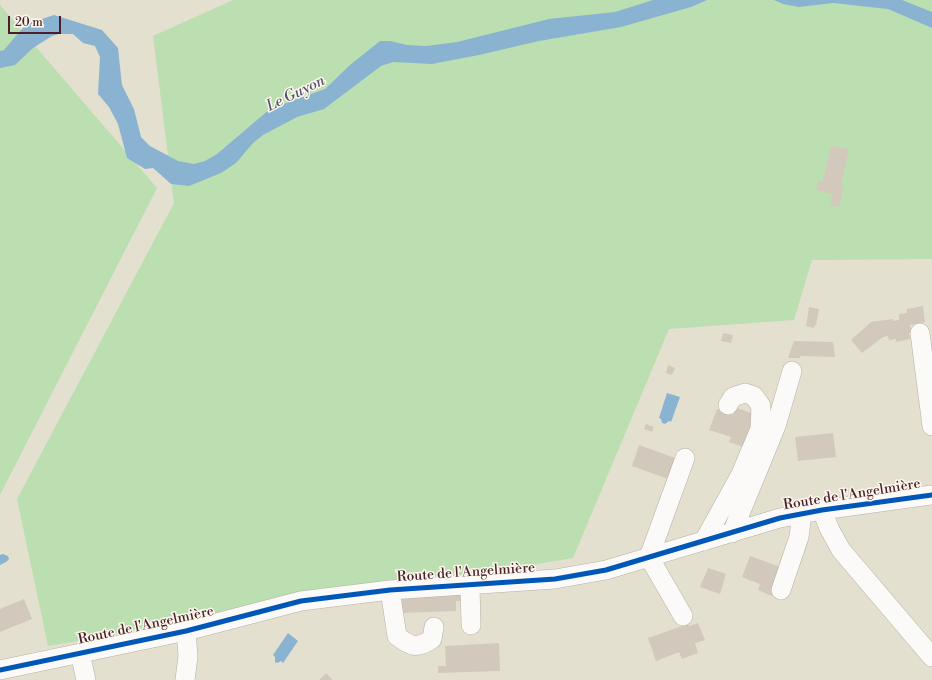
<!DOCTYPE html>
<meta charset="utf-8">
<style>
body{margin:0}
#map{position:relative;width:932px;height:680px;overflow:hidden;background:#e4e0cf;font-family:"Libre Bodoni",serif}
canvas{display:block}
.scale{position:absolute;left:8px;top:16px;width:53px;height:18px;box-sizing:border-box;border:2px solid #4a1f2b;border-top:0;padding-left:5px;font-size:12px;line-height:14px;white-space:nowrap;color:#4a1f2b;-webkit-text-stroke:3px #fbf7ec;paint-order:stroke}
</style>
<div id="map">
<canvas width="932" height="680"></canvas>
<div class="scale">20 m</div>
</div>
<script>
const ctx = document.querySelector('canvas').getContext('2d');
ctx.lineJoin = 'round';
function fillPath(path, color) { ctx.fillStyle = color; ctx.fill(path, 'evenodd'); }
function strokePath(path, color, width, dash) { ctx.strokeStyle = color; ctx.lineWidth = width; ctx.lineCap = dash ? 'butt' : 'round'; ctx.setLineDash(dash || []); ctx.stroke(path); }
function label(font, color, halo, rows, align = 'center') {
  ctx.font = font + ' "Libre Bodoni",serif'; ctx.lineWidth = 3; ctx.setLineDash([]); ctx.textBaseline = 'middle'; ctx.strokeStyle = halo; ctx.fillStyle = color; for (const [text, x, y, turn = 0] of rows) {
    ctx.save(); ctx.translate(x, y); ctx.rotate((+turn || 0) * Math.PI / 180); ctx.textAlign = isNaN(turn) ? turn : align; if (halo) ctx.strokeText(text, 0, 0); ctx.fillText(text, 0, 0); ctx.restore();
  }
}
const green = new Path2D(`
 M 233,0 L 932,0 L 932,259 L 812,260 L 794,320 L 669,329 L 573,558 L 48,646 L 17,499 L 174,203 L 153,36 Z
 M 0,5 L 157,188 L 0,495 Z`);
const water = new Path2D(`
 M 653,0 L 707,0 L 691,7 L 621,27 L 539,41 L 479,55 L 432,64 L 393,62 L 381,66 L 324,109 L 297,117 L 263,135 L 253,143 L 236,163 L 221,173 L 189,186 L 171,184 L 153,168 L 145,169 L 127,158 L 118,124 L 109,107 L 98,94 L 100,57 L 95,46 L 83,43 L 73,34 L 59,34 L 52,36 L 33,48 L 15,65 L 0,68 L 0,51 L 4,50 L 21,30 L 27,24 L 54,15 L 102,30 L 118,48 L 122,85 L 134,109 L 141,137 L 150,146 L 178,161 L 194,164 L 205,161 L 217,154 L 270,109 L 325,89 L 350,65 L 380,41 L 390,41 L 407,45 L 426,46 L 457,42 L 549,19 L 615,12 Z
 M 774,0 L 902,0 L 932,12 L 932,28 L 888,9 L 833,3 L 799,7 L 783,4 Z
 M 667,393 L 680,397 L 671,422 L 669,421 L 665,424 L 662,423 L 661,419 L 659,418 Z
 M 3,554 L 8,556 L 9,559 L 6,562 L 0,565 L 0,555 Z
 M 288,633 L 298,641 L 283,663 L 281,661 L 277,663 L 275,662 L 275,657 L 273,655 Z`);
const building = new Path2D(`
 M 831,146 L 849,149 L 841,185 L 844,186 L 839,207 L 830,205 L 833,194 L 816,190 L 818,181 L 823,181 Z
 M 923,306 L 925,322 L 910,325 L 911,332 L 909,333 L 910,339 L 896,342 L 896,339 L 889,340 L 888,336 L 883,337 L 862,353 L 851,340 L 871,322 L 893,319 L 893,321 L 899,320 L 899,314 L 907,313 L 907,309 Z
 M 809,307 L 819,309 L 816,325 L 815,325 L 814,328 L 806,326 Z
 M 723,333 L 733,335 L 731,343 L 721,341 Z
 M 794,341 L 833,342 L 835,357 L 800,356 L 800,358 L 788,358 Z
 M 668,365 L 675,368 L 672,375 L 666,373 Z
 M 735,407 L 754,414 L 743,447 L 729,442 L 731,437 L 709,430 L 717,409 L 733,415 Z
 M 646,424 L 654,427 L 652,432 L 644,429 Z
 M 833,433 L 836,457 L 798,461 L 795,437 Z
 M 639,445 L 675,458 L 668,479 L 632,466 Z
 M 750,556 L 783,568 L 772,596 L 758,590 L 760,584 L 742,577 Z
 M 708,568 L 726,574 L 720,594 L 700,587 Z
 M 456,594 L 460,595 L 460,601 L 456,601 L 456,611 L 400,613 L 400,599 L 405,599 L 405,596 Z
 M 24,599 L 32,619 L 0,632 L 0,609 Z
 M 698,623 L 705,640 L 695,643 L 698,653 L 682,659 L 679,652 L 656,661 L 648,638 L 688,624 L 689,626 Z
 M 499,643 L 500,671 L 438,673 L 438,666 L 446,666 L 445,646 Z
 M 326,673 L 333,680 L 319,680 Z`);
const minor = new Path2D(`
 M 920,333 L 932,426
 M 822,510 L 829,528 L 841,550 L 932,657
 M 732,533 L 776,426 L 792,371
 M 704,541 L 741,474 L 760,429 L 761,406 L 754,396 L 745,393 L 733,397 L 728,405
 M 470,585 L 471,625
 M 390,590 L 397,636 C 411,647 417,649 432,639 L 434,627
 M 781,590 L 799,537 L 802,513
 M 683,616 L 649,557 L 685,458
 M 80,653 L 86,680
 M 0,670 L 186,631 L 301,601 L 390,590 L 555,579 L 606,570 L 780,518 L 822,510 L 932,495
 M 185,680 L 188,656 L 186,631`);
const cycleway = new Path2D(`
 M 0,670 L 186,631 L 301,601 L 390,590 L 555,579 L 606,570 L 780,518 L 822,510 L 932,495`);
const streetNames = [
 ["Route de l'Angelmière",852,495,-9],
 ["Route de l'Angelmière",466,573,-4],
 ["Route de l'Angelmière",146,626,-12]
];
const waterNames = [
 ["Le Guyon",296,94,-26]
];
fillPath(green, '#bbdfb0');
fillPath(water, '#8ab3d2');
fillPath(building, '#d2c8bc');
strokePath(minor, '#b6afa6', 20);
strokePath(minor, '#fbfaf8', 19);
strokePath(cycleway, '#0057b8', 5);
label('14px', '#4a1f2b', '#fbf7ec', streetNames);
label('italic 15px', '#54536f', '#fbf7ec', waterNames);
</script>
